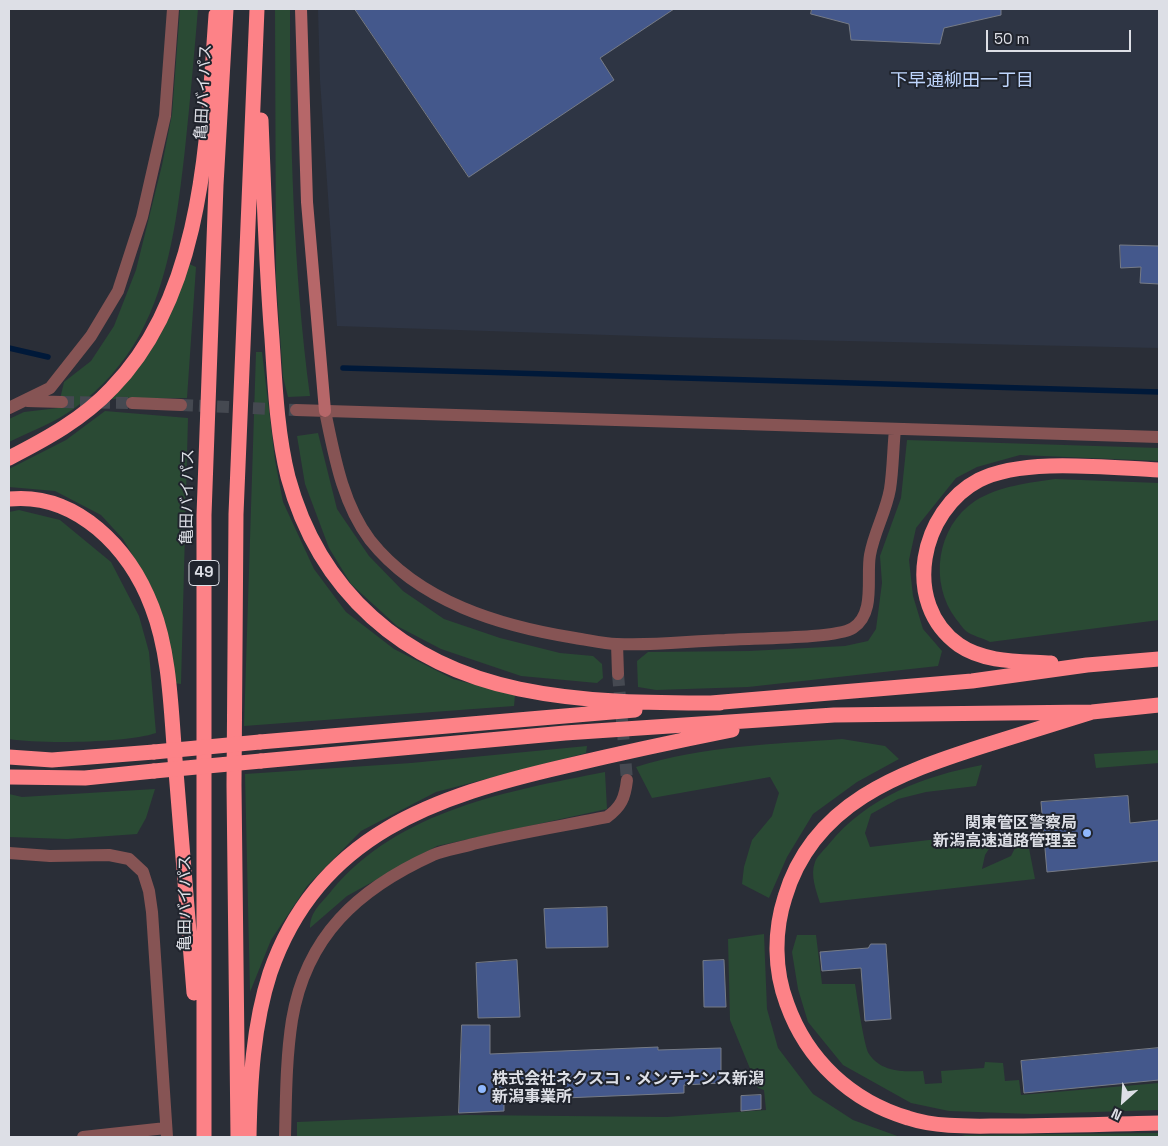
<!DOCTYPE html>
<meta charset="utf-8">
<style>
body{margin:0}
#map{position:relative;width:1168px;height:1146px;overflow:hidden;background:#2a2e37;font-family:"Space Grotesk",sans-serif}
canvas{display:block}
.frame{position:absolute;inset:0;border:10px solid #dddfe6;pointer-events:none}
.north{position:absolute;left:1098px;top:1076px;width:50px;height:50px;-webkit-text-stroke:4px #20242d;paint-order:stroke;rotate:206deg;font-size:14px;font-weight:700;line-height:20px;text-align:center;color:#dddfe6}
.north::after{content:'';display:block;margin:auto;width:18px;height:22px;background:#dddfe6;clip-path:polygon(50% 0,100% 100%,50% 72%,0 100%)}
.scale{position:absolute;left:986px;top:30px;width:145px;height:22px;box-sizing:border-box;border:2px solid #dddfe6;border-top:0;padding-left:6px;font-size:15px;line-height:18px;white-space:nowrap;color:#dddfe6;-webkit-text-stroke:4px #20242d;paint-order:stroke}
</style>
<div id="map">
<canvas width="1168" height="1146"></canvas>
<div class="frame"></div>
<div class="north">N</div>
<div class="scale">50 m</div>
</div>
<script>
const ctx = document.querySelector('canvas').getContext('2d');
ctx.lineJoin = 'round';
function fillPath(path, color) { ctx.fillStyle = color; ctx.fill(path, 'evenodd'); }
function strokePath(path, color, width, dash) { ctx.strokeStyle = color; ctx.lineWidth = width; ctx.lineCap = dash ? 'butt' : 'round'; ctx.setLineDash(dash || []); ctx.stroke(path); }
function label(font, color, halo, rows, align = 'center') {
  ctx.font = font + ' "Space Grotesk","Noto Sans JP",sans-serif'; ctx.lineWidth = 4; ctx.setLineDash([]); ctx.textBaseline = 'middle'; ctx.strokeStyle = halo; ctx.fillStyle = color; for (const [text, x, y, turn = 0] of rows) {
    ctx.save(); ctx.translate(x, y); ctx.rotate((+turn || 0) * Math.PI / 180); ctx.textAlign = isNaN(turn) ? turn : align; if (halo) ctx.strokeText(text, 0, 0); ctx.fillText(text, 0, 0); ctx.restore();
  }
}
const built = new Path2D(`
 M 318,9 L 1159,9 L 1159,348 L 669,337 L 337,326 L 320,80 Z`);
const green = new Path2D(`
 M 180,9 L 198,9 C 194,56 190,102 185,149 C 178,211 170,280 139,336 C 124,363 101,389 76,407 C 57,422 31,431 9,442 L 9,419 L 24,412 L 58,408 L 64,382 L 91,361 L 114,326 L 136,270 L 162,165 L 172,114 Z
 M 275,9 L 290,9 C 290,137 293,268 310,396 L 288,397 L 283,377 L 276,278 Z
 M 189,264 L 196,267 L 187,398 L 110,399 L 136,371 L 159,337 Z
 M 256,352 L 262,352 L 275,460 L 283,502 L 314,569 L 346,612 L 394,649 L 453,679 L 515,695 L 514,706 L 244,726 Z
 M 105,411 L 188,418 L 181,684 L 173,683 L 164,626 L 152,588 L 123,539 L 101,515 L 55,491 L 9,487 L 9,469 L 66,440 Z
 M 318,433 L 337,509 L 369,556 L 403,591 L 444,619 L 500,638 L 560,653 L 593,656 L 602,664 L 603,678 L 597,683 L 521,676 L 441,649 L 397,626 L 351,584 L 329,548 L 305,484 L 297,436 Z
 M 907,440 L 1159,448 L 1159,461 L 1020,455 L 977,467 L 956,478 L 916,528 L 909,560 L 913,596 L 923,629 L 942,651 L 938,666 L 748,687 L 656,690 L 638,687 L 637,661 L 648,652 L 749,651 L 845,646 L 868,641 L 876,629 L 882,583 L 880,556 L 901,498 Z
 M 1055,479 L 1159,483 L 1159,620 L 990,642 C 983,638 972,636 966,631 C 962,628 959,622 956,619 C 929,583 936,527 975,501 C 999,486 1028,483 1055,479 Z
 M 19,510 L 60,520 L 111,562 L 139,616 L 149,652 L 156,733 C 128,743 40,744 9,739 L 9,512 Z
 M 842,739 L 885,746 L 899,759 L 857,782 L 813,814 L 787,857 L 769,898 L 742,884 L 744,867 L 752,840 L 772,816 L 779,793 L 770,777 L 652,798 L 636,767 C 702,746 774,744 842,739 Z
 M 587,746 L 586,753 L 436,792 L 361,831 L 307,886 L 271,940 L 250,992 L 245,774 L 411,763 Z
 M 1159,750 L 1159,763 L 1096,768 L 1094,754 Z
 M 982,765 L 976,786 L 926,792 L 898,799 L 871,814 L 865,833 L 870,847 L 971,835 L 996,838 L 985,855 L 982,869 L 1011,856 L 1025,828 L 1035,879 L 820,903 C 816,890 810,875 815,862 C 817,856 825,849 829,844 C 867,797 924,776 982,765 Z
 M 605,772 L 607,809 L 437,846 L 347,896 L 310,928 C 310,911 322,903 332,890 C 399,810 508,791 605,772 Z
 M 155,789 L 146,818 L 137,834 L 67,839 L 9,837 L 9,794 L 22,797 Z
 M 764,934 L 767,1009 L 778,1048 L 813,1094 L 853,1120 L 900,1137 L 297,1137 L 297,1122 L 465,1115 L 667,1117 L 766,1110 L 764,1090 L 758,1088 L 730,1020 L 728,939 Z
 M 797,935 L 816,935 L 822,984 L 855,984 C 857,996 864,1047 869,1054 C 881,1072 903,1072 923,1071 L 925,1084 L 942,1083 L 941,1071 L 984,1068 L 985,1062 L 1003,1063 L 1005,1081 L 1019,1080 L 1021,1095 L 1159,1083 L 1159,1110 L 1032,1114 L 949,1111 L 911,1103 L 843,1065 L 808,1022 L 798,989 L 792,952 Z
 M 1159,1133 L 1159,1137 L 958,1137 L 965,1135 Z`);
const stream = new Path2D(`
 M 9,348 L 48,357
 M 343,368 L 1159,392`);
const building = new Path2D(`
 M 355,9 L 674,9 L 600,58 L 614,80 L 469,177 Z
 M 812,9 L 1001,9 L 1001,15 L 944,28 L 940,44 L 851,40 L 849,24 L 811,14 Z
 M 1120,245 L 1159,246 L 1159,284 L 1140,283 L 1141,267 L 1121,268 Z
 M 1128,796 L 1130,823 L 1159,820 L 1159,861 L 1047,872 L 1041,802 Z
 M 607,907 L 608,947 L 546,948 L 544,909 Z
 M 871,944 L 886,944 L 891,1019 L 865,1021 L 861,968 L 822,971 L 820,952 L 868,948 Z
 M 517,960 L 520,1017 L 478,1018 L 476,963 Z
 M 724,960 L 726,1007 L 704,1007 L 703,961 Z
 M 462,1025 L 490,1025 L 490,1054 L 658,1047 L 658,1050 L 721,1048 L 721,1083 L 684,1085 L 684,1093 L 564,1098 L 564,1081 L 504,1084 L 504,1111 L 459,1113 Z
 M 1159,1048 L 1159,1080 L 1024,1093 L 1021,1061 Z
 M 761,1095 L 761,1109 L 741,1111 L 741,1096 Z`);
const streetTunnel = new Path2D(`
 M 62,402 L 132,403
 M 181,405 L 296,410
 M 618,674 L 627,780`);
const street = new Path2D(`
 M 27,401 L 62,402
 M 132,403 L 181,405
 M 9,408 L 50,388 L 91,336 L 118,291 L 142,217 L 165,116 L 173,9
 M 296,410 L 1159,437
 M 325,411 C 334,454 342,503 370,540 C 419,602 500,626 575,638 C 589,640 603,644 617,644 C 653,646 690,641 725,640 C 750,638 836,639 853,628 C 876,613 866,577 870,555 C 874,532 886,512 890,489 C 893,470 893,449 895,429
 M 617,644 L 618,674
 M 9,853 L 50,856 L 109,855 L 129,859 L 143,872 L 149,891 L 152,912 L 167,1137
 M 83,1137 L 166,1128
 M 285,1137 C 286,1098 286,1058 292,1020 C 306,936 358,889 433,855 C 445,850 460,848 473,844 C 517,833 562,826 607,817 C 621,807 625,798 627,780`);
const secondary = new Path2D(`
 M 301,9 L 307,202 L 325,411`);
const highway = new Path2D(`
 M 261,120 C 264,193 266,266 272,339 C 275,385 277,433 288,477 C 319,592 404,665 519,689 C 586,703 652,703 720,703
 M 9,458 C 46,439 83,419 112,388 C 204,294 207,139 216,15
 M 9,499 C 77,492 130,549 152,607 C 170,653 171,710 175,759 C 182,837 188,915 194,993
 M 1051,663 C 1021,661 985,663 959,645 C 900,603 921,510 979,480 C 1024,457 1109,468 1159,470
 M 711,703 L 972,681 L 1087,665 L 1159,659
 M 1092,712 C 1056,723 1019,735 983,746 C 899,773 813,803 785,897 C 774,931 774,970 787,1004 C 807,1060 851,1101 908,1118 C 938,1128 973,1126 1004,1126 C 1056,1126 1107,1124 1159,1123
 M 260,742 L 635,710
 M 9,757 L 52,760 L 154,752
 M 261,761 L 565,733 L 834,715 L 1092,712 L 1159,705
 M 9,777 L 85,778 L 154,771
 M 204,1137 L 204,515 L 216,185 L 226,9
 M 238,1137 L 234,785 L 236,514 L 257,9
 M 249,1137 C 250,1083 253,1025 270,973 C 318,834 436,796 566,766 C 621,753 677,741 732,730`);
const highwayBridge = new Path2D(`
 M 154,752 L 260,742
 M 154,771 L 261,761`);
const markers = [
 [1087,833,5,"#90b8fd"],
 [482,1089,5,"#90b8fd"]
];
const shields = [
 [204,573,30]
];
const shieldNames = [
 ["49",204,573]
];
const streetNames = [
 ["亀田バイパス",204,92,-87],
 ["亀田バイパス",188,497,-89],
 ["亀田バイパス",186,903,-90]
];
const poiNames = [
 ["関東管区警察局",1077,824],
 ["新潟高速道路管理室",1077,842],
 ["株式会社ネクスコ・メンテナンス新潟",492,1080,"left"],
 ["新潟事業所",492,1098,"left"]
];
const neighbourhoodNames = [
 ["下早通柳田一丁目",962,81]
];
fillPath(built, '#2e3544');
fillPath(green, '#2a4a34');
strokePath(stream, '#001939', 5.5);
fillPath(building, '#44588c');
strokePath(building, '#767b86', 1);
strokePath(streetTunnel, '#454951', 12, [12, 6]);
strokePath(street, '#865454', 12);
strokePath(secondary, '#b66769', 12);
strokePath(highway, '#fd8287', 15);
strokePath(highwayBridge, '#fd8287', 15);
for (const [x, y, r, color] of markers) { const dot = new Path2D(); dot.arc(x, y, r, 0, 2 * Math.PI); ctx.fillStyle = color; ctx.fill(dot); strokePath(dot, '#20242d', 2); }
for (const [x, y, w] of shields) { const box = new Path2D(); box.roundRect(x - w / 2, y - 12.5, w, 25, 4); ctx.fillStyle = '#20242d'; ctx.fill(box); strokePath(box, '#dddfe6', 1); }
label('bold 15px', '#dddfe6', null, shieldNames);
label('16px', '#dddfe6', '#20242d', streetNames);
label('bold 16px', '#dddfe6', '#20242d', poiNames, 'right');
label('18px', '#bfd6fd', '#20242d', neighbourhoodNames);
</script>
